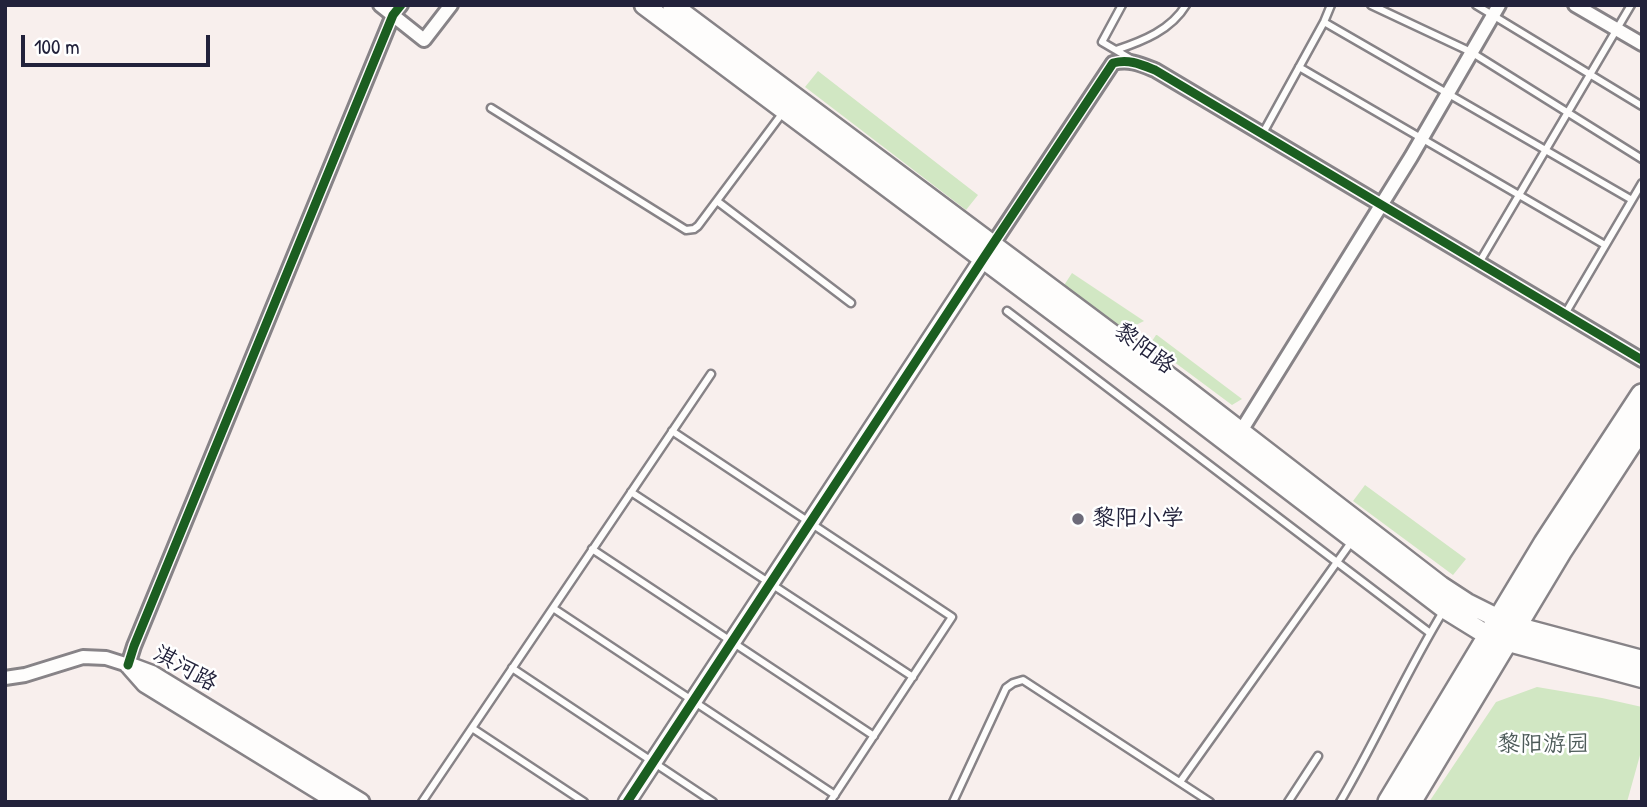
<!DOCTYPE html>
<meta charset="utf-8">
<style>
body{margin:0}
#map{position:relative;width:1647px;height:807px;overflow:hidden;background:#f8efed;font-family:"Patrick Hand",sans-serif}
canvas{display:block}
.frame{position:absolute;inset:0;border:7px solid #22223b;pointer-events:none}
.scale{position:absolute;left:21px;top:35px;width:189px;height:32px;box-sizing:border-box;border:4px solid #22223b;border-top:0;padding-left:9px;font-size:21px;line-height:24px;white-space:nowrap;color:#22223b;-webkit-text-stroke:5px #fff;paint-order:stroke}
</style>
<div id="map">
<canvas width="1647" height="807"></canvas>
<div class="frame"></div>
<div class="scale">100 m</div>
</div>
<script>
const ctx = document.querySelector('canvas').getContext('2d');
ctx.lineJoin = 'round';
function fillPath(path, color) { ctx.fillStyle = color; ctx.fill(path, 'evenodd'); }
function strokePath(path, color, width, dash) { ctx.strokeStyle = color; ctx.lineWidth = width; ctx.lineCap = dash ? 'butt' : 'round'; ctx.setLineDash(dash || []); ctx.stroke(path); }
function label(font, color, halo, rows, align = 'center') {
  ctx.font = font + ' "Patrick Hand","LXGW WenKai TC",sans-serif'; ctx.lineWidth = 5; ctx.setLineDash([]); ctx.textBaseline = 'middle'; ctx.strokeStyle = halo; ctx.fillStyle = color; for (const [text, x, y, turn = 0] of rows) {
    ctx.save(); ctx.translate(x, y); ctx.rotate((+turn || 0) * Math.PI / 180); ctx.textAlign = isNaN(turn) ? turn : align; if (halo) ctx.strokeText(text, 0, 0); ctx.fillText(text, 0, 0); ctx.restore();
  }
}
const green = new Path2D(`
 M 818,71 L 978,195 L 966,210 L 805,87 Z
 M 1072,273 L 1144,321 L 1120,333 L 1059,293 Z
 M 1156,335 L 1157,335 L 1242,399 L 1232,405 L 1150,344 Z
 M 1365,485 L 1466,559 L 1453,575 L 1353,501 Z
 M 1537,687 L 1602,698 L 1642,707 L 1642,748 L 1627,802 L 1429,802 L 1496,702 Z`);
const service = new Path2D(`
 M 1122,5 L 1102,42 L 1131,59
 M 1371,5 L 1471,52 L 1642,159
 M 1476,5 L 1642,106
 M 1324,22 L 1632,200
 M 1116,50 C 1143,41 1171,30 1186,5
 M 1299,67 L 1605,245
 M 491,108 L 686,230 L 694,229 L 698,226 L 784,111
 M 1263,133 L 1324,22 L 1331,5
 M 717,201 L 851,303
 M 1479,263 L 1631,5
 M 1007,311 L 1430,633
 M 1565,314 L 1642,183
 M 672,431 L 952,617 L 830,802
 M 631,492 L 913,677
 M 592,549 L 874,736
 M 553,608 L 835,795
 M 512,668 L 713,802
 M 472,728 L 584,802
 M 1180,782 L 1352,541
 M 422,802 L 711,374
 M 953,802 L 1006,688 L 1013,683 L 1023,680 L 1210,802
 M 1288,802 L 1318,756
 M 1340,802 C 1377,739 1406,672 1444,610`);
const minor = new Path2D(`
 M 380,5 L 424,40 L 451,5
 M 1575,5 L 1642,44
 M 989,250 L 1113,63 C 1129,59 1140,64 1155,70 L 1642,360
 M 1241,431 L 1411,157 L 1499,5
 M 5,678 L 25,675 L 83,657 L 106,658 L 128,665 L 134,646 L 393,15 L 401,5`);
const tertiary = new Path2D(`
 M 128,665 L 152,674 L 361,802
 M 130,667 L 145,684 L 337,802
 M 627,802 L 983,259`);
const secondary = new Path2D(`
 M 644,5 L 1173,401 L 1445,609 L 1479,630 L 1505,641 L 1642,678
 M 672,5 L 1183,387 L 1441,586 L 1467,603 L 1511,625 L 1642,660`);
const trunk = new Path2D(`
 M 1389,802 L 1545,543 L 1642,395
 M 1410,802 L 1560,552 L 1642,426`);
const cycleway = new Path2D(`
 M 128,665 L 134,646 L 393,15 L 401,5
 M 627,802 L 983,259 L 1113,63 C 1129,59 1140,64 1155,70 L 1642,360`);
const markers = [
 [1078,519,7,"#6d6a79"]
];
const streetNames = [
 ["黎阳路",1144,349,37],
 ["淇河路",185,669,29]
];
const poiNames = [
 ["黎阳小学",1092,519]
];
const parkNames = [
 ["黎阳游园",1543,745]
];
fillPath(green, '#d1e7c3');
strokePath(service, '#878387', 11);
strokePath(minor, '#878387', 18);
strokePath(tertiary, '#878387', 21);
strokePath(secondary, '#878387', 23);
strokePath(trunk, '#878387', 26);
strokePath(service, '#fefdfc', 6);
strokePath(minor, '#fefdfc', 12);
strokePath(tertiary, '#fefdfc', 16);
strokePath(secondary, '#fefdfc', 18);
strokePath(trunk, '#fefdfc', 21);
strokePath(cycleway, '#1b5e20', 9);
for (const [x, y, r, color] of markers) { const dot = new Path2D(); dot.arc(x, y, r, 0, 2 * Math.PI); ctx.fillStyle = color; ctx.fill(dot); strokePath(dot, '#fff', 2.5); }
label('23px', '#22223b', '#fff', streetNames);
label('23px', '#22223b', '#fff', poiNames, 'left');
label('23px', '#4d5b59', '#fff', parkNames);
</script>
